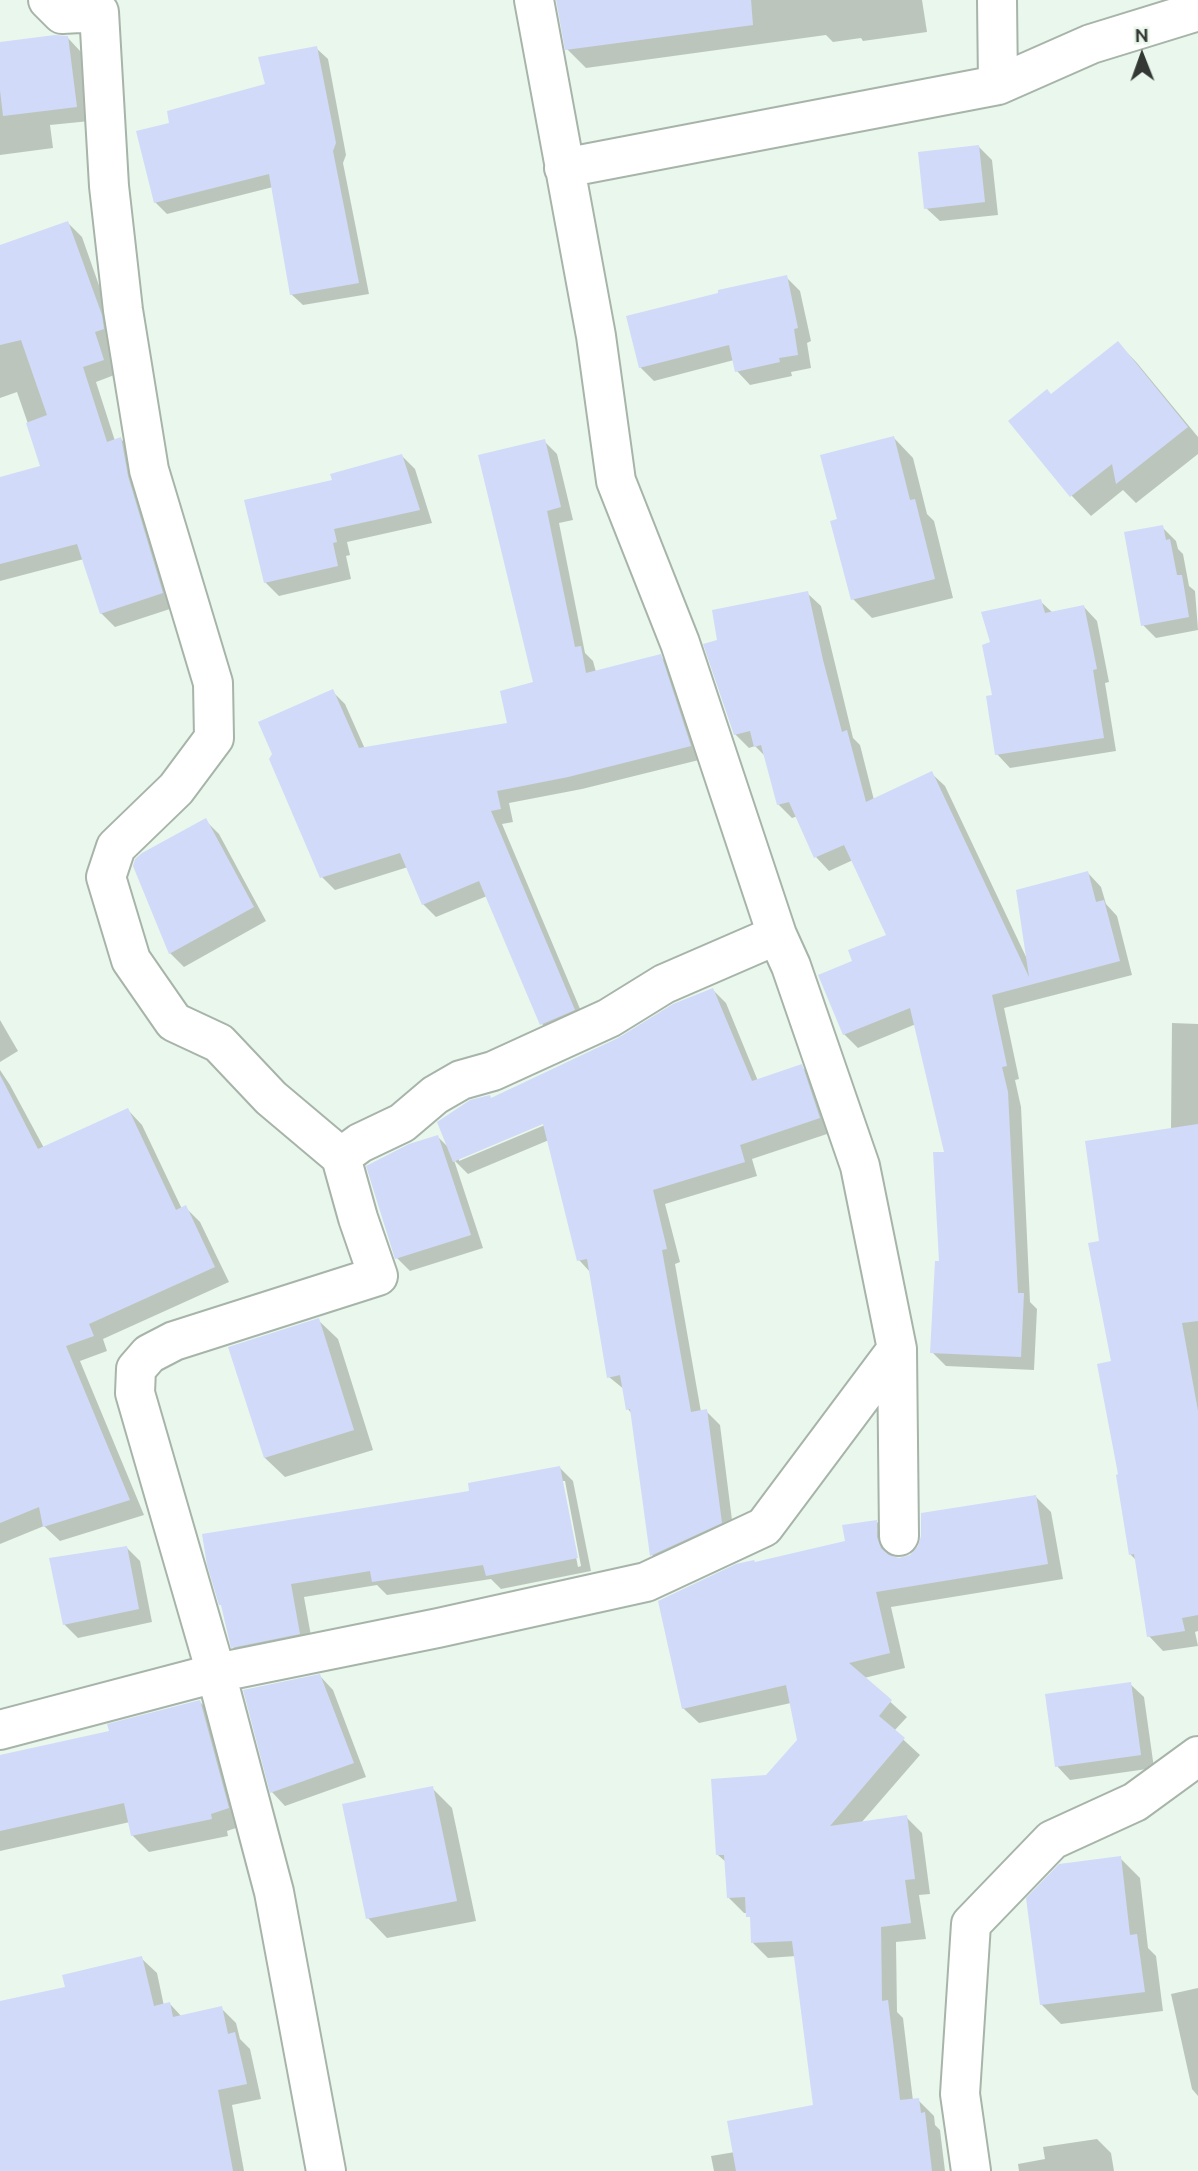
<!DOCTYPE html>
<style>
body{margin:0}
#map{position:relative;width:1198px;height:2171px;overflow:hidden;background:#eaf7ec;font-family:Ubuntu,sans-serif}
canvas{display:block}
.north{position:absolute;left:1107px;top:21px;width:70px;height:70px;-webkit-text-stroke:5px #eaf7ec;paint-order:stroke;rotate:359deg;font-size:19px;font-weight:700;line-height:28px;text-align:center;color:#333834}
.north::after{content:'';display:block;margin:auto;width:24px;height:32px;background:#333834;clip-path:polygon(50% 0,100% 100%,50% 72%,0 100%)}
</style>
<div id="map">
<canvas width="1198" height="2171"></canvas>
<div class="north">N</div>
</div>
<script>
const ctx = document.querySelector('canvas').getContext('2d');
ctx.lineJoin = 'round';
function fillPath(path, color) { ctx.fillStyle = color; ctx.fill(path, 'evenodd'); }
function strokePath(path, color, width, dash) { ctx.strokeStyle = color; ctx.lineWidth = width; ctx.lineCap = dash ? 'butt' : 'round'; ctx.setLineDash(dash || []); ctx.stroke(path); }
const shadow = new Path2D(`
 M 557,0 L 922,0 L 927,32 L 863,41 L 861,38 L 833,42 L 826,35 L 586,68 L 567,49 Z
 M 67,37 L 81,52 L 90,121 L 50,125 L 53,148 L 0,155 L 0,44 Z
 M 316,48 L 328,59 L 346,155 L 343,163 L 369,294 L 303,305 L 291,294 L 273,187 L 167,214 L 155,202 L 171,124 L 267,85 Z
 M 979,147 L 992,160 L 998,215 L 940,221 L 926,208 Z
 M 68,223 L 82,237 L 115,331 L 117,343 L 108,346 L 117,374 L 96,382 L 115,441 L 121,439 L 135,453 L 176,607 L 115,627 L 101,613 L 84,559 L 0,581 L 0,478 L 43,467 L 17,392 L 0,398 L 0,247 Z
 M 786,277 L 800,291 L 811,341 L 807,343 L 811,368 L 791,372 L 792,376 L 750,385 L 737,371 L 734,360 L 654,381 L 640,367 Z
 M 1118,343 L 1137,363 L 1198,437 L 1198,454 L 1136,503 L 1123,490 L 1091,516 L 1072,496 L 1010,421 L 1052,396 Z
 M 894,438 L 913,458 L 927,514 L 934,521 L 953,598 L 872,618 L 853,599 L 839,521 Z
 M 544,441 L 557,454 L 573,520 L 559,523 L 585,653 L 593,661 L 596,672 L 660,656 L 673,669 L 703,759 L 582,789 L 509,803 L 513,822 L 502,824 L 586,1023 L 555,1037 L 542,1024 L 487,896 L 436,917 L 423,904 L 408,867 L 335,890 L 322,877 L 332,691 L 345,704 L 365,749 L 509,725 L 535,683 Z
 M 402,456 L 415,469 L 432,523 L 347,542 L 350,555 L 346,556 L 351,579 L 279,596 L 265,582 L 334,481 Z
 M 1162,527 L 1176,541 L 1178,549 L 1183,554 L 1189,586 L 1195,591 L 1198,630 L 1156,638 L 1143,625 Z
 M 807,593 L 821,606 L 853,738 L 860,745 L 874,800 L 931,773 L 945,786 L 1028,961 L 1088,873 L 1101,887 L 1106,904 L 1117,916 L 1132,975 L 1004,1008 L 1019,1079 L 1015,1080 L 1021,1107 L 1030,1302 L 1037,1309 L 1034,1370 L 946,1366 L 932,1352 L 941,1263 L 947,1153 L 916,1024 L 858,1048 L 844,1034 L 854,962 L 889,935 L 853,860 L 829,871 L 816,857 L 798,816 L 792,818 L 778,804 L 766,757 L 755,746 L 749,748 L 735,734 L 719,642 Z
 M 1040,601 L 1053,613 L 1084,607 L 1097,621 L 1109,682 L 1105,683 L 1116,751 L 1010,768 L 997,754 L 993,643 Z
 M 206,821 L 219,834 L 266,921 L 184,967 L 170,953 Z
 M 713,990 L 726,1003 L 758,1081 L 801,1066 L 815,1080 L 833,1132 L 752,1159 L 757,1176 L 665,1204 L 680,1262 L 675,1264 L 701,1412 L 706,1411 L 720,1425 L 734,1536 L 665,1568 L 652,1555 L 632,1414 L 628,1409 L 625,1390 L 609,1377 L 591,1273 L 579,1260 L 549,1140 L 468,1174 L 454,1160 L 483,1248 L 410,1271 L 397,1258 L 438,1137 L 450,1149 L 492,1099 L 619,1039 ZM 550,1119 L 552,1122 L 459,1161 L 459,1158 Z
 M 0,1020 L 18,1051 L 0,1062 Z
 M 1172,1023 L 1198,1024 L 1198,1631 L 1195,1632 L 1198,1646 L 1163,1651 L 1149,1636 L 1137,1561 L 1130,1554 L 1120,1476 L 1113,1362 L 1101,1243 L 1171,1130 Z
 M 0,1070 L 10,1085 L 44,1148 L 128,1110 L 142,1125 L 182,1209 L 185,1207 L 200,1222 L 229,1282 L 103,1339 L 107,1351 L 80,1361 L 144,1515 L 60,1541 L 44,1526 L 0,1544 Z
 M 318,1320 L 338,1339 L 373,1450 L 285,1477 L 265,1458 Z
 M 560,1468 L 573,1481 L 591,1571 L 501,1589 L 491,1579 L 387,1595 L 377,1585 L 304,1597 L 313,1647 L 247,1660 L 233,1647 L 224,1607 L 471,1493 ZM 561,1481 L 565,1481 L 581,1566 L 578,1567 Z
 M 1036,1497 L 1051,1512 L 1063,1579 L 891,1607 L 905,1668 L 864,1678 L 907,1717 L 894,1731 L 920,1755 L 861,1823 L 906,1817 L 922,1833 L 930,1894 L 919,1895 L 926,1939 L 896,1942 L 897,2012 L 903,2018 L 913,2101 L 918,2100 L 934,2116 L 935,2125 L 940,2130 L 945,2171 L 714,2171 L 711,2156 L 735,2152 L 815,2107 L 796,1956 L 768,1958 L 753,1943 L 752,1919 L 748,1913 L 744,1913 L 728,1897 L 727,1863 L 718,1855 L 767,1777 L 799,1741 L 791,1703 L 699,1723 L 683,1708 L 756,1564 L 847,1543 L 876,1521 L 892,1537 L 892,1554 L 894,1558 L 899,1560 L 910,1557 Z
 M 127,1548 L 140,1561 L 152,1622 L 78,1638 L 64,1624 Z
 M 320,1676 L 333,1690 L 366,1777 L 285,1806 L 272,1792 Z
 M 1130,1684 L 1144,1697 L 1154,1768 L 1070,1780 L 1057,1766 Z
 M 200,1702 L 217,1719 L 245,1825 L 227,1831 L 228,1836 L 149,1852 L 132,1835 L 130,1822 L 0,1851 L 0,1757 L 111,1733 Z
 M 432,1788 L 452,1808 L 476,1921 L 387,1938 L 368,1918 Z
 M 1120,1858 L 1140,1878 L 1148,1948 L 1156,1956 L 1163,2011 L 1061,2024 L 1041,2004 Z
 M 141,1958 L 157,1973 L 164,2006 L 170,2004 L 182,2017 L 221,2008 L 236,2023 L 240,2039 L 250,2049 L 261,2099 L 232,2105 L 244,2171 L 0,2171 L 0,2003 L 67,1989 Z
 M 1198,1988 L 1198,2096 L 1192,2089 L 1171,1994 Z
 M 1097,2139 L 1111,2153 L 1114,2171 L 1019,2171 L 1018,2164 L 1045,2159 L 1043,2147 Z`);
const building = new Path2D(`
 M 556,0 L 751,0 L 753,25 L 565,50 Z
 M 55,35 L 68,36 L 77,107 L 3,116 L 0,90 L 0,42 Z
 M 317,46 L 336,143 L 333,151 L 359,283 L 290,295 L 269,174 L 154,203 L 136,131 L 169,123 L 167,111 L 265,84 L 258,57 Z
 M 979,145 L 985,202 L 924,209 L 918,152 Z
 M 68,221 L 102,315 L 104,329 L 95,332 L 104,360 L 83,367 L 107,442 L 121,437 L 128,476 L 163,593 L 100,614 L 77,544 L 0,564 L 0,477 L 40,466 L 26,423 L 47,415 L 21,340 L 0,345 L 0,245 Z
 M 787,275 L 798,328 L 794,329 L 798,355 L 779,358 L 780,362 L 735,372 L 729,345 L 639,368 L 626,316 L 718,293 L 718,290 Z
 M 1118,341 L 1188,427 L 1116,484 L 1112,464 L 1070,497 L 1008,421 L 1047,389 L 1051,394 Z
 M 894,436 L 910,500 L 915,499 L 935,579 L 851,600 L 830,521 L 837,519 L 820,455 Z
 M 545,439 L 561,507 L 547,511 L 575,647 L 581,646 L 586,673 L 661,654 L 691,746 L 568,777 L 497,791 L 501,809 L 491,811 L 575,1010 L 540,1025 L 479,881 L 422,905 L 400,853 L 320,878 L 269,759 L 272,754 L 258,722 L 333,689 L 359,748 L 507,723 L 500,691 L 533,682 L 478,455 Z
 M 402,454 L 420,510 L 334,529 L 337,542 L 333,543 L 338,566 L 264,583 L 244,500 L 332,480 L 330,474 Z
 M 1163,525 L 1166,540 L 1170,539 L 1177,575 L 1182,575 L 1189,617 L 1141,626 L 1124,532 Z
 M 808,591 L 823,660 L 842,732 L 847,730 L 866,802 L 932,771 L 1029,977 L 1016,890 L 1088,871 L 1096,902 L 1104,900 L 1120,961 L 992,995 L 1007,1066 L 1002,1067 L 1008,1092 L 1018,1293 L 1024,1293 L 1021,1357 L 930,1353 L 935,1261 L 939,1261 L 933,1152 L 944,1152 L 910,1008 L 843,1035 L 818,975 L 852,961 L 848,950 L 886,935 L 844,845 L 814,858 L 789,802 L 777,805 L 761,745 L 754,747 L 750,731 L 734,735 L 703,644 L 717,640 L 712,610 Z
 M 1041,599 L 1045,613 L 1084,605 L 1097,669 L 1093,670 L 1104,738 L 995,755 L 986,696 L 992,695 L 982,645 L 990,642 L 981,612 Z
 M 206,818 L 254,907 L 169,954 L 133,866 L 135,859 L 142,853 Z
 M 713,988 L 752,1081 L 802,1064 L 820,1118 L 740,1145 L 745,1162 L 653,1190 L 667,1249 L 662,1250 L 691,1412 L 707,1409 L 722,1523 L 650,1556 L 630,1409 L 626,1410 L 620,1375 L 607,1378 L 587,1259 L 577,1261 L 543,1124 L 453,1162 L 437,1122 L 470,1100 L 490,1095 L 491,1098 L 618,1038 L 673,1004 Z
 M 0,1075 L 38,1149 L 128,1108 L 176,1210 L 186,1205 L 215,1267 L 89,1324 L 94,1336 L 66,1346 L 130,1500 L 43,1527 L 39,1507 L 0,1523 Z
 M 1198,1124 L 1198,1321 L 1182,1323 L 1198,1411 L 1198,1615 L 1182,1618 L 1185,1631 L 1147,1637 L 1134,1554 L 1129,1555 L 1116,1475 L 1118,1474 L 1097,1364 L 1111,1361 L 1088,1243 L 1099,1241 L 1085,1141 Z
 M 438,1135 L 471,1235 L 395,1259 L 366,1166 L 409,1144 Z
 M 319,1318 L 354,1430 L 264,1458 L 228,1347 Z
 M 560,1466 L 578,1558 L 486,1576 L 483,1565 L 372,1582 L 370,1571 L 291,1584 L 300,1634 L 231,1648 L 221,1605 L 219,1605 L 207,1565 L 202,1534 L 469,1491 L 468,1483 Z
 M 1036,1495 L 1048,1564 L 876,1592 L 890,1653 L 849,1663 L 892,1700 L 879,1716 L 905,1738 L 830,1826 L 907,1815 L 915,1879 L 905,1880 L 911,1923 L 881,1927 L 882,2001 L 888,2000 L 900,2100 L 919,2098 L 921,2113 L 925,2112 L 932,2171 L 736,2171 L 727,2121 L 813,2105 L 792,1941 L 751,1943 L 750,1917 L 746,1917 L 745,1897 L 727,1898 L 724,1855 L 716,1855 L 711,1779 L 766,1775 L 797,1740 L 786,1685 L 682,1709 L 658,1601 L 736,1564 L 754,1560 L 755,1562 L 845,1541 L 842,1525 L 877,1520 L 877,1537 L 881,1548 L 889,1555 L 899,1558 L 910,1555 L 918,1546 L 921,1536 L 921,1513 Z
 M 127,1546 L 139,1609 L 63,1625 L 49,1558 Z
 M 320,1674 L 354,1763 L 270,1793 L 243,1690 Z
 M 1131,1682 L 1141,1755 L 1055,1767 L 1045,1694 Z
 M 200,1700 L 229,1808 L 211,1814 L 212,1819 L 131,1836 L 124,1803 L 0,1831 L 0,1755 L 109,1731 L 107,1724 Z
 M 433,1786 L 457,1901 L 366,1919 L 342,1804 Z
 M 1121,1856 L 1130,1935 L 1137,1934 L 1145,1992 L 1040,2005 L 1026,1898 L 1059,1864 Z
 M 142,1956 L 154,2006 L 170,2002 L 173,2017 L 222,2006 L 228,2034 L 235,2032 L 247,2084 L 218,2090 L 233,2171 L 0,2171 L 0,2001 L 65,1987 L 62,1975 Z`);
const street = new Path2D(`
 M 48,0 L 62,14 L 99,12 L 109,186 L 123,310 L 149,470 L 213,683 L 214,738 L 176,789 L 116,847 L 106,877 L 131,960 L 174,1022 L 219,1043 L 271,1098 L 341,1157
 M 534,0 L 596,336 L 616,481 L 680,643 L 777,935 L 791,966 L 860,1166 L 897,1349 L 899,1536
 M 997,0 L 998,85
 M 564,168 L 998,85 L 1091,44 L 1198,11
 M 0,1730 L 216,1673 L 438,1628 L 646,1582 L 764,1527 L 897,1349
 M 326,2171 L 274,1892 L 216,1673 L 135,1393 L 136,1369 L 149,1354 L 174,1341 L 378,1276 L 358,1218 L 341,1157 L 360,1143 L 402,1123 L 435,1095 L 461,1080 L 493,1071 L 609,1018 L 664,984 L 777,935
 M 971,2171 L 960,2094 L 971,1924 L 1052,1840 L 1135,1802 L 1198,1756`);
fillPath(shadow, '#0003');
fillPath(building, '#d1daf8');
strokePath(street, '#a7b4a9', 42);
strokePath(street, '#fff', 38);
</script>
